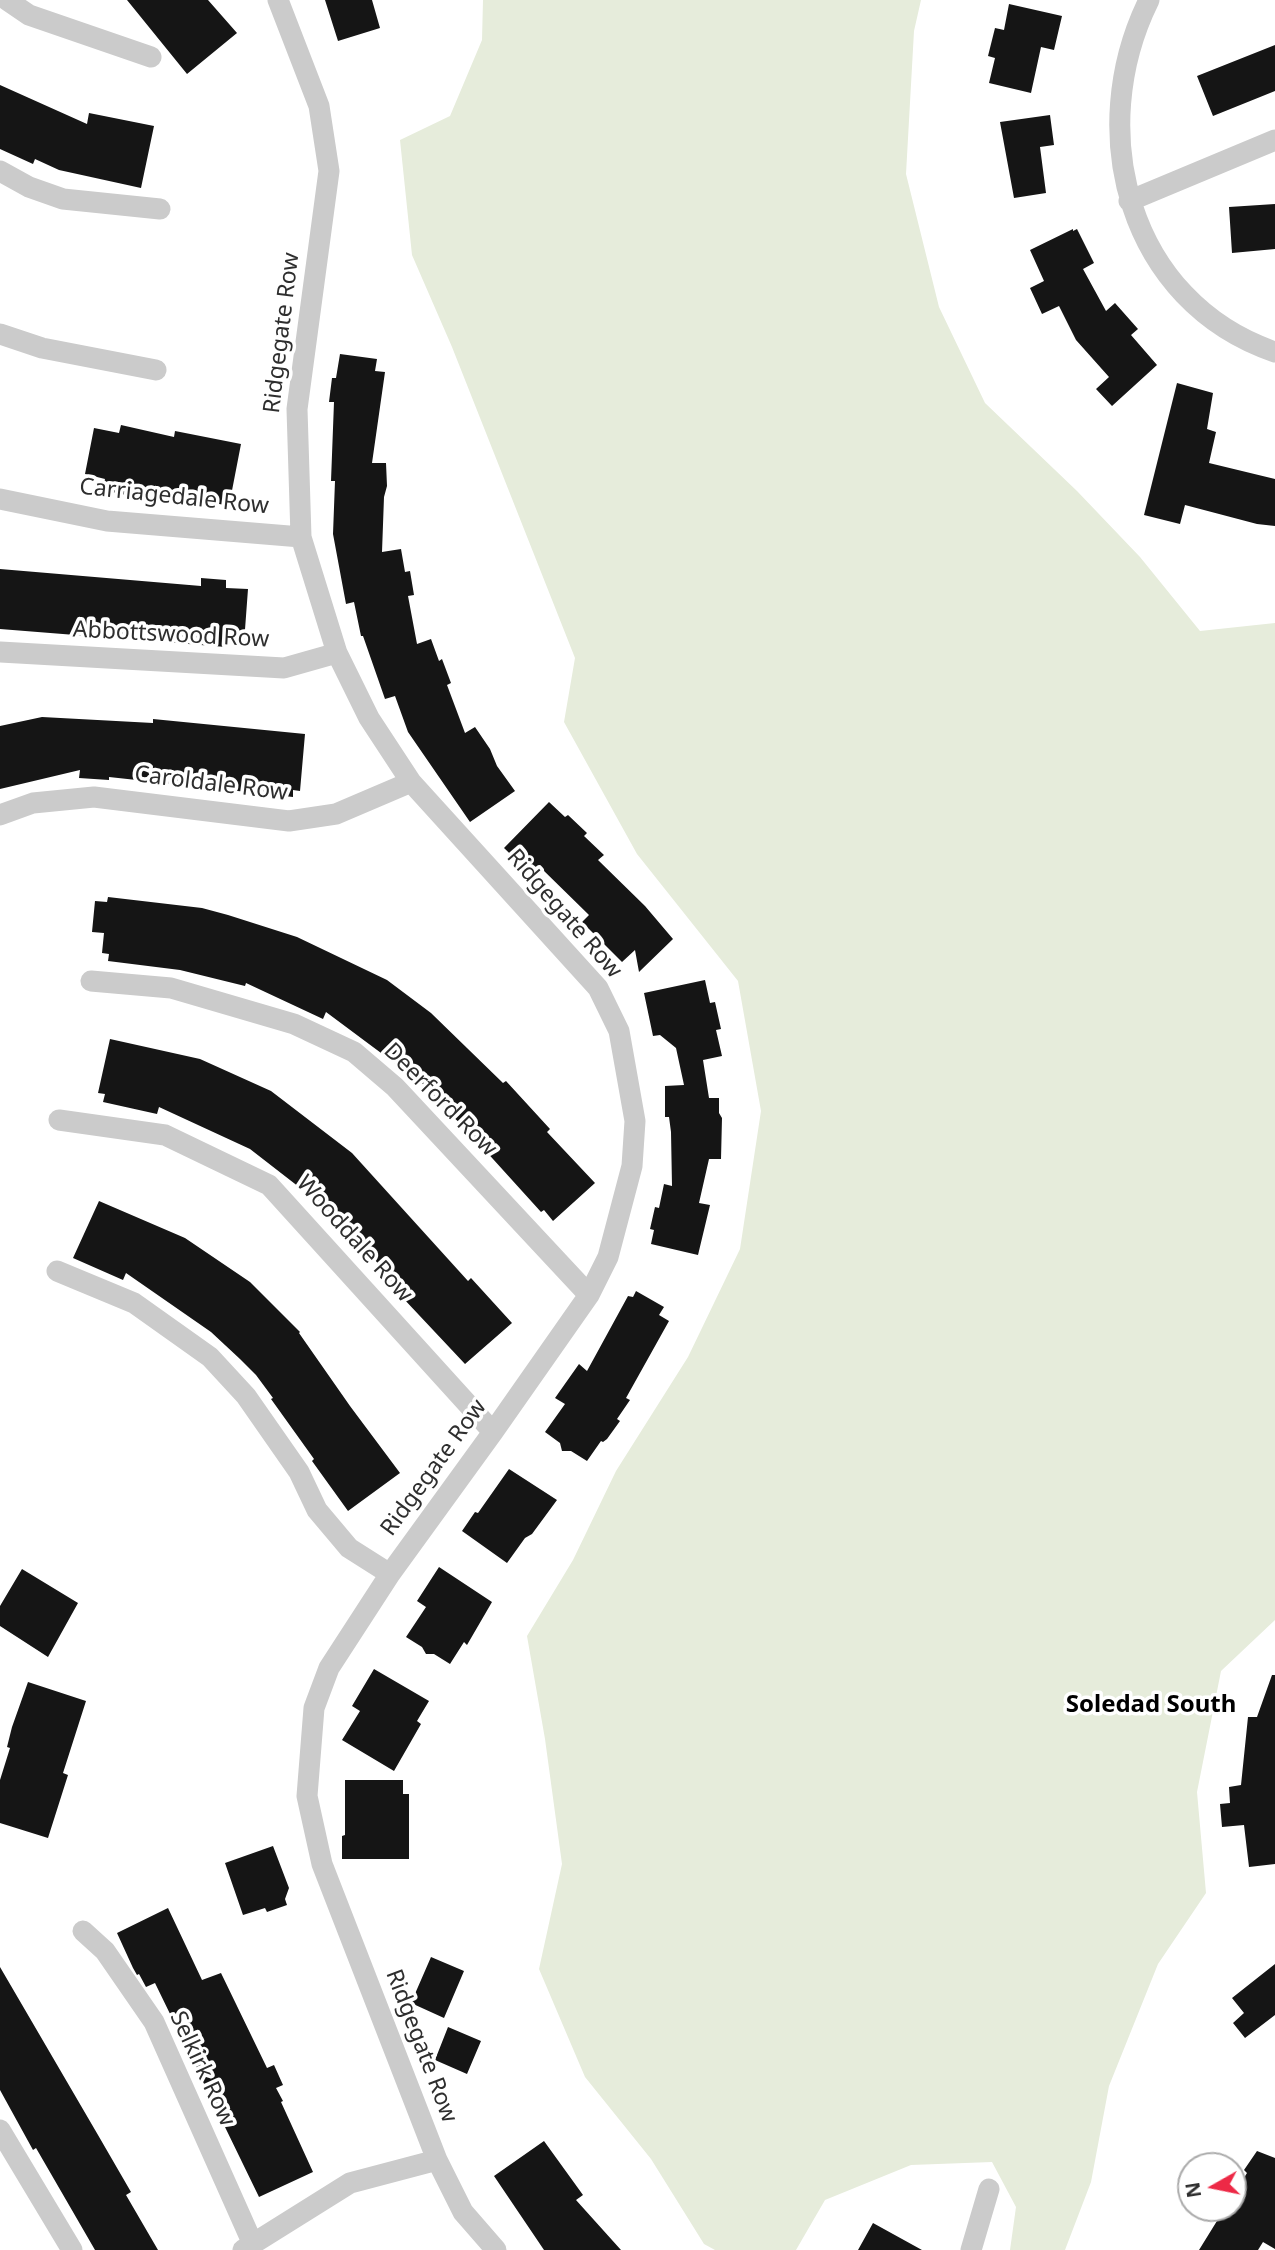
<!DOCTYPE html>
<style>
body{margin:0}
#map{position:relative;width:1275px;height:2250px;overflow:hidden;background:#fff;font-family:"Noto Sans",sans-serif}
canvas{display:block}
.north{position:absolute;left:1177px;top:2152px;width:70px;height:70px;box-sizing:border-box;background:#fff;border:2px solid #ababab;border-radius:50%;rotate:261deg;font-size:19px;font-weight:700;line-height:28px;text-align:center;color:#2e2e2e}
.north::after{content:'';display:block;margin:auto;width:24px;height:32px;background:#ed2946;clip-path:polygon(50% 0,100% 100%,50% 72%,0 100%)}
</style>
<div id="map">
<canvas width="1275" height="2250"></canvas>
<div class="north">N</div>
</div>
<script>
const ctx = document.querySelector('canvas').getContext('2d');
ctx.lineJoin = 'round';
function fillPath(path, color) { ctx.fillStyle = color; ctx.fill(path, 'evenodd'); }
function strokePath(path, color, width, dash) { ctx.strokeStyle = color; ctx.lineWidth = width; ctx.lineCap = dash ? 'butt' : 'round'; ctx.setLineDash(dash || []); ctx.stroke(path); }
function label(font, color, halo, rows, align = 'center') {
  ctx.font = font + ' "Noto Sans",sans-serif'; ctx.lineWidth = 7; ctx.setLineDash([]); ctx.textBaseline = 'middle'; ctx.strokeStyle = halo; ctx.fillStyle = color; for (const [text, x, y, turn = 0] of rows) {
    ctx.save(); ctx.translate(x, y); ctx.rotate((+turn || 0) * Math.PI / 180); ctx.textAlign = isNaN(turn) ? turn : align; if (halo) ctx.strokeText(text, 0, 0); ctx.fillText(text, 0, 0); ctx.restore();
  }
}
const green = new Path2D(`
 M 483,0 L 921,0 L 914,31 L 906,174 L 939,307 L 985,403 L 1077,491 L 1140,557 L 1200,631 L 1275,623 L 1275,1620 L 1221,1671 L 1197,1792 L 1206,1893 L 1158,1964 L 1109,2086 L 1091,2182 L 1065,2250 L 1010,2250 L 1016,2207 L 992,2162 L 911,2165 L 825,2200 L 796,2250 L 715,2250 L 704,2244 L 651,2159 L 585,2077 L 539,1969 L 562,1864 L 545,1739 L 527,1636 L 573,1560 L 616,1471 L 688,1357 L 740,1249 L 761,1111 L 738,981 L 637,854 L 564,722 L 575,658 L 452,347 L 412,255 L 400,140 L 450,116 L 482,40 Z`);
const building = new Path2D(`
 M 127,0 L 208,0 L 237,33 L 187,74 Z
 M 325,0 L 372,0 L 380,28 L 338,41 Z
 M 1009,4 L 1062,16 L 1054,50 L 1041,47 L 1031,93 L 989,83 L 995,58 L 988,56 L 995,28 L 1004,30 Z
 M 1275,45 L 1275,91 L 1213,116 L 1197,76 Z
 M 0,85 L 87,124 L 89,113 L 154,126 L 141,188 L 59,170 L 35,159 L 33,164 L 0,149 Z
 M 1050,115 L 1054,145 L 1040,147 L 1046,193 L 1014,198 L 1000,122 Z
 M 1275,204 L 1275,249 L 1232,253 L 1229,207 Z
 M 1073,229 L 1073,231 L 1077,229 L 1094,263 L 1083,269 L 1106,311 L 1115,303 L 1138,329 L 1131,335 L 1157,365 L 1112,406 L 1096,389 L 1109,377 L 1076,340 L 1059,306 L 1042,314 L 1030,288 L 1044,281 L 1030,250 Z
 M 340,354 L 377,359 L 375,371 L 385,372 L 372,463 L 386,463 L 387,486 L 384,497 L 382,552 L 401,549 L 405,572 L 410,571 L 414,595 L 408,596 L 417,644 L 431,639 L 439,661 L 442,659 L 451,683 L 447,685 L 465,733 L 475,727 L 490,749 L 497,766 L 515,791 L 470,822 L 408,732 L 395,696 L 385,699 L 363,636 L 361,636 L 354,602 L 346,604 L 333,534 L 335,481 L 331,481 L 334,402 L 329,402 L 332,378 L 336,378 Z
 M 1177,383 L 1213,393 L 1207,429 L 1216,432 L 1209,463 L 1275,479 L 1275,526 L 1257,524 L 1185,505 L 1180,524 L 1144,515 Z
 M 121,425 L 174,437 L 175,431 L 241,444 L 229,506 L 147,489 L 145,496 L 131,493 L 131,496 L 102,490 L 105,479 L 85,474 L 94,428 L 119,433 Z
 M 0,569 L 201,586 L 201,578 L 226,580 L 226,588 L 248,589 L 244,643 L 229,642 L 226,647 L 0,629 Z
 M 42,717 L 153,723 L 153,719 L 305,734 L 300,791 L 293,790 L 293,797 L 109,777 L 109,780 L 79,778 L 80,770 L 0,789 L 0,726 Z
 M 549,802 L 565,817 L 568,815 L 587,833 L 584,836 L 604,855 L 598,860 L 645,906 L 673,939 L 639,972 L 635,950 L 622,962 L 582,922 L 589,915 L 541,868 L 533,876 L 504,848 Z
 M 108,897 L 202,908 L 228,915 L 297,937 L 387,980 L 431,1013 L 503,1083 L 506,1081 L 550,1129 L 547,1132 L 595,1183 L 553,1221 L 544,1210 L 541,1212 L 464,1127 L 422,1088 L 424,1085 L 326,1012 L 323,1019 L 246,983 L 245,986 L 180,970 L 108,961 L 109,954 L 102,953 L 104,933 L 92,932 L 95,901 L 107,902 Z
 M 705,980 L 710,1003 L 715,1002 L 721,1029 L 716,1030 L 722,1056 L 703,1060 L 709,1098 L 719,1098 L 719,1113 L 722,1118 L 721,1159 L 709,1159 L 699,1203 L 710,1205 L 698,1255 L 651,1244 L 654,1230 L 650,1229 L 655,1207 L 659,1208 L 664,1184 L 672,1186 L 671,1132 L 669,1117 L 665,1117 L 665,1086 L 684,1085 L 676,1048 L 660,1035 L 653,1036 L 644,993 Z
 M 110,1039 L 200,1059 L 271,1091 L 352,1153 L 468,1281 L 471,1278 L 512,1323 L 465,1364 L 387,1281 L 389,1278 L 382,1268 L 346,1227 L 343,1230 L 308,1194 L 250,1149 L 159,1107 L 157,1114 L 103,1102 L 105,1094 L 98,1093 Z
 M 99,1201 L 185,1238 L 250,1282 L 300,1332 L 299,1333 L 350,1406 L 400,1473 L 348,1511 L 312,1461 L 314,1459 L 271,1399 L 273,1398 L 256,1375 L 240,1359 L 211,1332 L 126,1273 L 123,1280 L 73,1258 Z
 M 636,1291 L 664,1307 L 659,1315 L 669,1321 L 626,1398 L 630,1400 L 617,1419 L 620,1421 L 607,1439 L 603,1442 L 601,1441 L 587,1461 L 571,1451 L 562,1451 L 560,1443 L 545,1432 L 565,1404 L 555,1398 L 579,1364 L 587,1371 L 628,1296 L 633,1297 Z
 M 509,1469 L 557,1500 L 532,1534 L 525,1538 L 507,1563 L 462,1531 L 475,1512 L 478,1513 Z
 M 439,1567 L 492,1602 L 467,1645 L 464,1642 L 450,1664 L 434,1654 L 426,1654 L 422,1647 L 406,1637 L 426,1607 L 417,1601 Z
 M 22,1569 L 78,1603 L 48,1657 L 0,1626 L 0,1606 Z
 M 374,1669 L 429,1701 L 417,1721 L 421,1724 L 394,1771 L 342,1740 L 360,1711 L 352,1706 Z
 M 1272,1675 L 1275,1675 L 1275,1864 L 1249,1867 L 1244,1825 L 1222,1827 L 1220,1804 L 1230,1803 L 1229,1787 L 1241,1785 L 1248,1717 L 1257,1717 Z
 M 28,1682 L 86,1701 L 63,1773 L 68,1775 L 48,1838 L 0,1823 L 0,1780 L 10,1748 L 7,1747 L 12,1727 Z
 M 345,1780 L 403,1780 L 403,1794 L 409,1794 L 409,1859 L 342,1859 L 342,1836 L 345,1835 Z
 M 273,1846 L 289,1888 L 285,1899 L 287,1905 L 267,1912 L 265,1908 L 243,1915 L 225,1863 Z
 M 168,1908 L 202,1980 L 221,1973 L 267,2068 L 274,2065 L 283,2085 L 276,2088 L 283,2101 L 281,2102 L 313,2172 L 259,2197 L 155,1983 L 146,1987 L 139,1974 L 137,1975 L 133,1968 L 117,1933 Z
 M 431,1957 L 464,1971 L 444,2018 L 411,2003 Z
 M 1275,1964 L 1275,2015 L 1245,2038 L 1233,2023 L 1244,2013 L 1232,1998 Z
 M 0,1967 L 98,2135 L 131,2192 L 126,2195 L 158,2250 L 95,2250 L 36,2148 L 33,2150 L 0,2090 Z
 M 448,2027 L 481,2041 L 467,2074 L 435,2060 Z
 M 544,2141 L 583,2195 L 576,2200 L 621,2250 L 544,2250 L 494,2176 Z
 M 1257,2151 L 1275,2158 L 1275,2249 L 1263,2242 L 1258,2250 L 1199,2250 L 1225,2208 L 1233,2208 L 1233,2195 L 1247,2173 L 1244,2170 Z
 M 873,2223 L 922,2250 L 858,2250 Z`);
const minor = new Path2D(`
 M 7,0 L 29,15 L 151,57
 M 278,0 L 319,106 L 329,171 L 297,409 L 301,537 L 337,653 L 369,718 L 411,782 L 598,988 L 619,1031 L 635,1121 L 632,1166 L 608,1257 L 589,1295 L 493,1432 L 390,1574 L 329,1668 L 314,1708 L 307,1796 L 322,1864 L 437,2160 L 463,2212 L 496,2250
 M 1149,0 C 1084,131 1128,302 1275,352
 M 0,171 L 29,187 L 63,199 L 160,209
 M 1129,201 L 1275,140
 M 0,334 L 42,348 L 156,370
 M 0,499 L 107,521 L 301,537
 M 0,652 L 284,668 L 337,653
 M 0,815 L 33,803 L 94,797 L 289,821 L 336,814 L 411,782
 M 91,981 L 171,988 L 294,1024 L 354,1052 L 395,1087 L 589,1295
 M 59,1120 L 165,1135 L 269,1185 L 493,1432
 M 57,1271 L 134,1303 L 210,1357 L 246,1396 L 299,1472 L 317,1510 L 349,1548 L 390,1574
 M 83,1931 L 105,1951 L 154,2022 L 252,2242
 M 0,2130 L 72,2250
 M 243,2250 L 350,2183 L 437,2160
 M 971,2250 L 989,2189`);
const streetNames = [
 ["Ridgegate Row",282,333,-83],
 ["Carriagedale Row",174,497,6],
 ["Abbottswood Row",171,635,3],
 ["Caroldale Row",211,784,7],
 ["Ridgegate Row",564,914,49],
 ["Deerford Row",440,1100,45],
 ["Wooddale Row",354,1239,48],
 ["Ridgegate Row",434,1468,-54],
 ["Ridgegate Row",421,2046,69],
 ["Selkirk Row",202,2069,65]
];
const neighbourhoodNames = [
 ["Soledad South",1151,1705]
];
fillPath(green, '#e6ecdb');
fillPath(building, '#151515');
strokePath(minor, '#cbcbcb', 21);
label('23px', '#2e2e2e', '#fff', streetNames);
label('bold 24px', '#000', '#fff', neighbourhoodNames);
</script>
